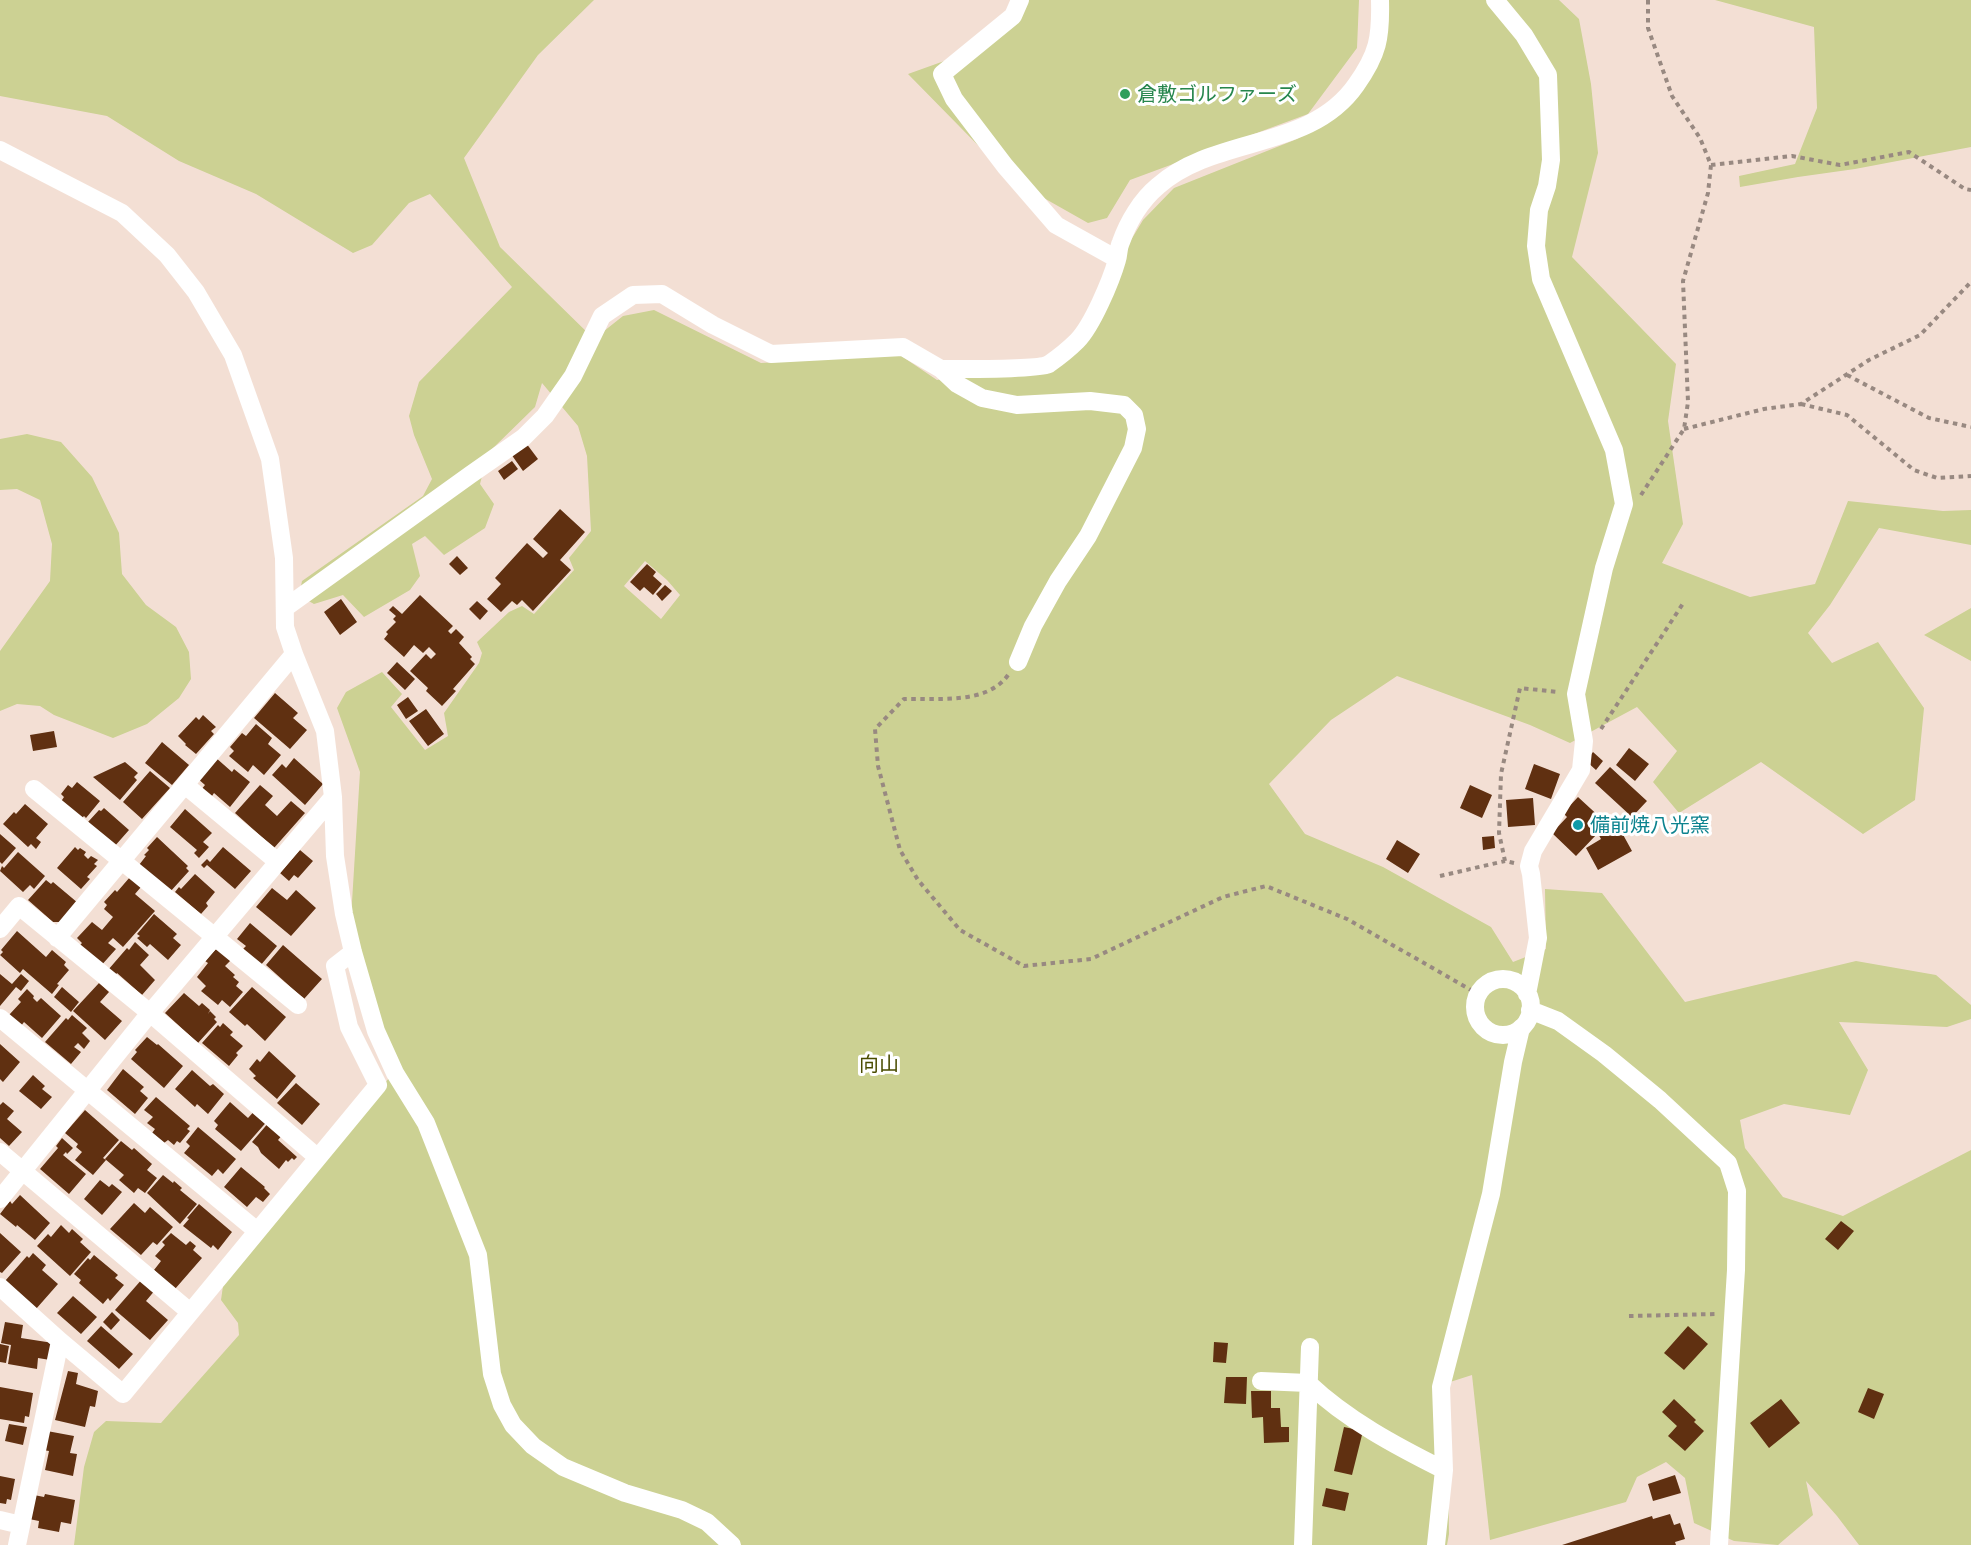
<!DOCTYPE html>
<meta charset="utf-8">
<style>
body{margin:0}
canvas{display:block;background:#f3dfd4}
</style>
<canvas width="1971" height="1545"></canvas>
<script>
const ctx = document.querySelector('canvas').getContext('2d');
ctx.lineJoin = 'round';
function fillPath(path, color) { ctx.fillStyle = color; ctx.fill(path, 'evenodd'); }
function strokePath(path, color, width, dash) { ctx.strokeStyle = color; ctx.lineWidth = width; ctx.lineCap = dash ? 'butt' : 'round'; ctx.setLineDash(dash || []); ctx.stroke(path); }
function label(font, color, halo, rows, align = 'center') {
  ctx.font = font + ' "Exo 2","Noto Sans JP",sans-serif'; ctx.lineWidth = 6; ctx.setLineDash([]); ctx.textBaseline = 'middle'; ctx.strokeStyle = halo; ctx.fillStyle = color; for (const [text, x, y, turn = 0] of rows) {
    ctx.save(); ctx.translate(x, y); ctx.rotate((+turn || 0) * Math.PI / 180); ctx.textAlign = isNaN(turn) ? turn : align; if (halo) ctx.strokeText(text, 0, 0); ctx.fillText(text, 0, 0); ctx.restore();
  }
}
const green = new Path2D(`
 M 0,0 L 594,0 L 538,55 L 464,158 L 500,247 L 594,339 L 623,316 L 654,310 L 761,363 L 900,355 L 937,380 L 1076,351 L 1125,250 L 1143,220 L 1174,188 L 1297,139 L 1332,120 L 1353,100 L 1384,0 L 1559,0 L 1579,19 L 1591,84 L 1598,153 L 1572,257 L 1676,364 L 1668,421 L 1683,524 L 1662,563 L 1750,597 L 1815,584 L 1848,501 L 1943,511 L 1971,510 L 1971,545 L 1879,528 L 1830,605 L 1808,633 L 1832,663 L 1878,642 L 1924,708 L 1915,800 L 1863,834 L 1761,762 L 1679,813 L 1653,782 L 1677,751 L 1637,707 L 1570,743 L 1530,725 L 1397,676 L 1331,720 L 1269,784 L 1305,834 L 1383,867 L 1491,927 L 1513,962 L 1546,949 L 1545,889 L 1602,893 L 1685,1002 L 1856,961 L 1936,975 L 1971,1005 L 1971,1019 L 1947,1027 L 1839,1022 L 1868,1070 L 1850,1115 L 1784,1104 L 1740,1120 L 1745,1148 L 1783,1197 L 1843,1216 L 1971,1150 L 1971,1545 L 1859,1545 L 1837,1516 L 1806,1481 L 1813,1515 L 1778,1545 L 1734,1541 L 1694,1523 L 1685,1478 L 1666,1462 L 1637,1477 L 1626,1502 L 1490,1540 L 1472,1375 L 1447,1383 L 1449,1534 L 1447,1545 L 74,1545 L 84,1467 L 94,1432 L 106,1421 L 161,1423 L 239,1335 L 238,1323 L 221,1300 L 223,1286 L 229,1274 L 398,1067 L 380,1028 L 351,918 L 360,772 L 337,708 L 346,692 L 382,672 L 402,694 L 391,707 L 425,750 L 448,736 L 444,713 L 479,663 L 482,653 L 477,642 L 509,612 L 522,606 L 534,614 L 574,570 L 569,558 L 591,531 L 587,456 L 578,426 L 542,383 L 535,407 L 488,453 L 480,484 L 494,504 L 485,528 L 444,555 L 425,536 L 412,544 L 420,576 L 410,590 L 364,617 L 343,595 L 314,604 L 305,599 L 300,591 L 302,581 L 423,496 L 432,479 L 414,435 L 409,416 L 419,382 L 512,287 L 430,194 L 409,203 L 372,245 L 353,253 L 256,194 L 179,161 L 107,116 L 0,96 ZM 645,561 L 667,580 L 680,595 L 661,619 L 624,586 Z
 M 1026,0 L 1359,0 L 1357,48 L 1308,114 L 1130,180 L 1107,218 L 1088,223 L 1012,180 L 908,74 L 986,46 Z
 M 1715,0 L 1971,0 L 1971,147 L 1855,169 L 1798,177 L 1740,187 L 1739,176 L 1795,164 L 1817,108 L 1814,27 Z
 M 27,434 L 61,442 L 92,477 L 119,533 L 122,574 L 146,605 L 176,627 L 189,652 L 191,679 L 179,698 L 147,724 L 113,738 L 54,715 L 40,706 L 17,704 L 0,711 L 0,651 L 50,581 L 52,544 L 40,500 L 17,489 L 0,490 L 0,439 Z
 M 1971,608 L 1971,661 L 1924,635 Z`);
const building = new Path2D(`
 M 526,443 L 538,459 L 523,471 L 511,454 Z
 M 512,461 L 518,469 L 504,480 L 498,471 Z
 M 560,509 L 585,532 L 560,560 L 571,570 L 533,611 L 522,600 L 517,605 L 512,601 L 501,612 L 487,599 L 501,584 L 495,578 L 527,543 L 543,558 L 548,553 L 533,539 Z
 M 457,556 L 468,568 L 460,575 L 449,564 Z
 M 647,564 L 656,572 L 653,576 L 662,584 L 653,595 L 644,587 L 640,591 L 630,582 Z
 M 665,585 L 672,591 L 662,601 L 656,594 Z
 M 420,595 L 453,626 L 448,631 L 451,634 L 456,629 L 464,637 L 459,643 L 472,657 L 470,659 L 475,664 L 453,689 L 456,691 L 442,706 L 426,691 L 428,688 L 410,671 L 426,654 L 431,659 L 436,654 L 429,647 L 423,653 L 414,645 L 404,657 L 384,639 L 388,634 L 386,632 L 396,622 L 393,619 L 396,616 L 389,610 L 393,606 L 402,614 Z
 M 341,599 L 357,622 L 340,635 L 324,612 Z
 M 477,601 L 488,611 L 480,620 L 469,609 Z
 M 397,662 L 415,679 L 405,690 L 387,673 Z
 M 275,693 L 298,713 L 293,718 L 307,730 L 290,749 L 254,718 Z
 M 408,697 L 418,711 L 406,719 L 397,705 Z
 M 426,709 L 444,734 L 428,746 L 409,721 Z
 M 203,715 L 216,727 L 211,731 L 214,734 L 196,754 L 185,745 L 186,744 L 178,736 L 196,717 L 199,720 Z
 M 256,724 L 272,738 L 268,744 L 281,755 L 264,775 L 253,765 L 248,772 L 229,756 L 234,751 L 230,747 L 242,733 L 246,736 Z
 M 54,731 L 57,747 L 33,751 L 30,735 Z
 M 162,742 L 189,765 L 172,785 L 145,763 Z
 M 1629,748 L 1649,764 L 1635,781 L 1616,765 Z
 M 1593,752 L 1603,761 L 1596,770 L 1586,761 Z
 M 215,757 L 232,772 L 234,769 L 250,782 L 230,807 L 214,793 L 210,799 L 200,791 L 205,785 L 197,778 Z
 M 294,758 L 323,784 L 305,805 L 272,775 L 282,764 L 286,768 Z
 M 125,762 L 138,773 L 134,777 L 137,780 L 120,800 L 93,777 Z
 M 1534,764 L 1560,774 L 1551,799 L 1525,789 Z
 M 1610,767 L 1647,801 L 1632,817 L 1595,783 Z
 M 150,771 L 170,788 L 142,819 L 123,802 Z
 M 77,782 L 100,801 L 86,818 L 84,816 L 80,820 L 60,803 L 64,797 L 61,794 L 68,785 L 72,788 Z
 M 260,785 L 273,796 L 265,805 L 277,816 L 291,801 L 305,813 L 274,848 L 235,813 Z
 M 1470,785 L 1492,795 L 1482,818 L 1460,808 Z
 M 1578,797 L 1603,820 L 1593,831 L 1597,834 L 1576,856 L 1552,833 L 1567,817 L 1563,813 Z
 M 1533,798 L 1535,825 L 1508,827 L 1506,800 Z
 M 25,804 L 48,824 L 36,838 L 41,842 L 36,849 L 31,844 L 28,847 L 3,824 L 14,812 L 16,814 Z
 M 104,808 L 129,830 L 114,847 L 88,822 L 99,810 L 101,811 Z
 M 185,809 L 212,833 L 203,842 L 209,847 L 199,858 L 194,853 L 197,850 L 170,827 Z
 M 1615,820 L 1632,851 L 1598,870 L 1586,848 L 1601,839 L 1596,830 Z
 M 0,834 L 16,848 L 2,864 L 0,862 Z
 M 1494,836 L 1495,848 L 1483,850 L 1482,837 Z
 M 157,837 L 188,866 L 186,868 L 189,871 L 170,892 L 139,865 L 146,856 L 144,855 L 149,850 L 147,848 Z
 M 1397,840 L 1420,854 L 1408,873 L 1386,859 Z
 M 75,847 L 78,850 L 80,848 L 86,852 L 84,855 L 88,859 L 91,856 L 98,860 L 94,864 L 97,866 L 87,877 L 90,879 L 81,889 L 57,868 Z
 M 223,847 L 251,871 L 235,889 L 207,865 L 204,868 L 201,865 L 207,859 L 210,862 Z
 M 300,850 L 313,861 L 298,878 L 294,875 L 289,881 L 280,873 Z
 M 18,852 L 45,876 L 34,889 L 30,885 L 23,892 L 0,871 L 2,866 L 4,868 Z
 M 195,874 L 215,892 L 206,903 L 208,906 L 201,914 L 175,892 L 179,887 L 181,889 Z
 M 130,877 L 141,887 L 135,894 L 155,911 L 123,947 L 113,938 L 108,943 L 116,949 L 99,968 L 77,948 L 82,943 L 77,938 L 92,922 L 102,930 L 113,917 L 104,909 L 107,905 L 104,902 L 115,890 L 117,892 Z
 M 46,880 L 51,884 L 53,882 L 78,903 L 61,922 L 53,922 L 28,900 Z
 M 272,888 L 287,900 L 296,890 L 316,908 L 291,936 L 256,907 Z
 M 154,914 L 177,934 L 173,938 L 181,945 L 168,960 L 150,944 L 147,947 L 137,938 L 140,936 L 137,934 Z
 M 250,923 L 277,946 L 260,966 L 242,950 L 246,946 L 237,939 Z
 M 17,931 L 46,957 L 52,950 L 66,962 L 64,965 L 69,970 L 57,984 L 59,985 L 52,994 L 23,969 L 20,973 L 0,955 L 3,952 L 1,950 Z
 M 135,942 L 149,955 L 140,965 L 155,980 L 142,995 L 117,973 L 115,976 L 108,970 L 127,948 L 129,950 Z
 M 283,945 L 322,979 L 304,999 L 266,965 Z
 M 217,948 L 231,960 L 225,966 L 235,975 L 233,977 L 239,982 L 236,986 L 243,992 L 230,1007 L 222,1000 L 218,1005 L 201,991 L 206,986 L 197,977 L 208,963 L 205,961 Z
 M 0,974 L 12,984 L 21,974 L 29,981 L 21,991 L 16,987 L 0,1006 Z
 M 99,983 L 109,992 L 100,1002 L 122,1021 L 105,1040 L 73,1011 Z
 M 62,987 L 79,1002 L 71,1012 L 54,997 Z
 M 252,987 L 286,1017 L 265,1041 L 247,1024 L 245,1026 L 229,1012 Z
 M 27,989 L 34,996 L 33,998 L 37,1002 L 41,998 L 61,1016 L 42,1038 L 24,1022 L 21,1026 L 9,1015 L 21,1002 L 18,999 Z
 M 184,993 L 199,1006 L 202,1003 L 210,1010 L 208,1014 L 210,1011 L 216,1017 L 214,1019 L 217,1022 L 198,1043 L 165,1013 Z
 M 72,1015 L 87,1028 L 82,1033 L 90,1041 L 84,1049 L 78,1043 L 74,1047 L 81,1052 L 71,1064 L 45,1042 L 66,1018 L 68,1020 Z
 M 223,1023 L 233,1032 L 230,1035 L 243,1046 L 236,1053 L 238,1055 L 229,1066 L 202,1043 L 218,1025 L 220,1027 Z
 M 147,1037 L 157,1045 L 158,1044 L 183,1066 L 164,1088 L 131,1059 L 137,1052 L 135,1050 Z
 M 0,1044 L 20,1062 L 3,1082 L 0,1079 Z
 M 269,1051 L 296,1076 L 277,1099 L 253,1078 L 256,1076 L 249,1069 L 257,1059 L 260,1062 Z
 M 123,1069 L 144,1087 L 140,1091 L 148,1098 L 135,1114 L 107,1090 Z
 M 192,1070 L 210,1086 L 213,1084 L 224,1094 L 208,1114 L 197,1104 L 195,1107 L 175,1089 Z
 M 33,1075 L 45,1086 L 42,1089 L 52,1097 L 41,1109 L 19,1091 Z
 M 296,1083 L 320,1104 L 302,1125 L 277,1103 Z
 M 156,1097 L 190,1126 L 187,1129 L 190,1131 L 180,1143 L 177,1141 L 174,1145 L 168,1140 L 164,1143 L 152,1133 L 155,1129 L 147,1123 L 153,1117 L 144,1110 Z
 M 3,1102 L 14,1111 L 7,1119 L 22,1132 L 9,1146 L 0,1138 L 0,1105 Z
 M 230,1102 L 248,1118 L 258,1107 L 270,1118 L 241,1151 L 215,1129 L 218,1125 L 214,1121 Z
 M 85,1110 L 119,1140 L 103,1158 L 106,1160 L 93,1175 L 75,1160 L 82,1152 L 76,1147 L 78,1144 L 65,1133 Z
 M 270,1121 L 284,1133 L 278,1140 L 297,1157 L 294,1160 L 292,1158 L 288,1162 L 286,1160 L 279,1169 L 261,1153 L 258,1147 L 252,1142 Z
 M 198,1127 L 236,1159 L 223,1174 L 218,1169 L 212,1176 L 184,1153 L 190,1146 L 186,1142 Z
 M 62,1138 L 73,1148 L 67,1154 L 66,1152 L 63,1155 L 86,1174 L 69,1194 L 40,1169 L 58,1148 L 56,1146 Z
 M 121,1141 L 132,1150 L 134,1148 L 152,1164 L 147,1170 L 157,1178 L 145,1193 L 138,1188 L 134,1193 L 119,1180 L 124,1175 L 105,1159 Z
 M 241,1167 L 265,1187 L 264,1188 L 270,1194 L 263,1202 L 256,1197 L 247,1207 L 224,1187 Z
 M 163,1175 L 173,1183 L 174,1181 L 182,1188 L 180,1190 L 197,1204 L 180,1224 L 147,1193 Z
 M 100,1180 L 109,1187 L 112,1184 L 122,1192 L 102,1215 L 84,1199 Z
 M 20,1195 L 50,1223 L 35,1240 L 17,1225 L 16,1227 L 0,1214 L 10,1201 L 12,1204 Z
 M 134,1203 L 145,1213 L 150,1207 L 173,1227 L 157,1245 L 153,1242 L 141,1255 L 110,1229 Z
 M 199,1204 L 232,1232 L 218,1250 L 213,1245 L 211,1248 L 183,1226 L 189,1219 L 187,1218 Z
 M 1841,1221 L 1854,1231 L 1838,1250 L 1825,1239 Z
 M 61,1225 L 69,1233 L 72,1229 L 83,1239 L 80,1242 L 91,1252 L 70,1276 L 37,1246 L 48,1234 L 51,1237 Z
 M 0,1233 L 21,1252 L 2,1273 L 0,1272 Z
 M 171,1233 L 186,1245 L 190,1241 L 196,1246 L 193,1250 L 202,1258 L 175,1289 L 154,1270 L 161,1261 L 155,1256 L 165,1245 L 162,1242 Z
 M 33,1253 L 46,1265 L 42,1270 L 58,1284 L 36,1309 L 5,1281 L 27,1256 L 29,1258 Z
 M 94,1255 L 118,1275 L 115,1278 L 124,1285 L 110,1301 L 108,1298 L 103,1304 L 79,1283 L 81,1280 L 74,1274 L 88,1258 L 90,1260 Z
 M 143,1278 L 156,1289 L 146,1301 L 168,1320 L 150,1340 L 115,1310 Z
 M 73,1296 L 97,1317 L 81,1334 L 57,1313 Z
 M 112,1312 L 120,1320 L 111,1330 L 103,1322 Z
 M 5,1322 L 23,1325 L 21,1338 L 53,1343 L 50,1360 L 38,1358 L 37,1369 L 8,1364 L 11,1345 L 1,1343 Z
 M 101,1326 L 133,1354 L 119,1369 L 87,1341 Z
 M 1688,1326 L 1708,1344 L 1684,1370 L 1664,1353 Z
 M 1214,1342 L 1228,1343 L 1226,1363 L 1213,1362 Z
 M 0,1344 L 9,1346 L 6,1363 L 0,1362 Z
 M 68,1371 L 78,1373 L 76,1384 L 98,1391 L 95,1407 L 90,1406 L 85,1427 L 55,1420 Z
 M 1226,1377 L 1247,1377 L 1246,1404 L 1224,1403 Z
 M 0,1387 L 33,1393 L 29,1417 L 25,1416 L 24,1423 L 0,1419 Z
 M 1868,1388 L 1884,1394 L 1874,1419 L 1858,1412 Z
 M 1251,1391 L 1271,1391 L 1271,1408 L 1280,1408 L 1281,1427 L 1289,1427 L 1289,1442 L 1264,1443 L 1263,1417 L 1252,1418 Z
 M 1674,1399 L 1696,1420 L 1694,1422 L 1704,1431 L 1685,1451 L 1668,1436 L 1677,1426 L 1662,1412 Z
 M 1781,1399 L 1800,1423 L 1769,1448 L 1750,1423 Z
 M 9,1424 L 27,1427 L 23,1445 L 5,1441 Z
 M 1344,1427 L 1363,1431 L 1352,1475 L 1334,1471 Z
 M 47,1431 L 74,1436 L 70,1453 L 77,1454 L 73,1476 L 45,1470 L 49,1451 L 43,1450 Z
 M 1675,1475 L 1681,1493 L 1653,1501 L 1648,1484 Z
 M 0,1476 L 15,1479 L 11,1500 L 7,1499 L 6,1504 L 0,1503 Z
 M 1326,1488 L 1349,1493 L 1345,1511 L 1322,1506 Z
 M 45,1494 L 75,1500 L 71,1524 L 61,1522 L 59,1532 L 38,1528 L 39,1521 L 29,1519 L 34,1495 L 44,1497 Z
 M 1670,1514 L 1674,1525 L 1680,1523 L 1685,1539 L 1675,1542 L 1676,1545 L 1562,1545 L 1652,1516 L 1653,1519 Z`);
const path = new Path2D(`
 M 1711,165 L 1792,156 L 1840,165 L 1909,152 L 1965,189 L 1971,190
 M 1847,375 L 1929,418 L 1971,427
 M 1801,404 L 1847,415 L 1914,470 L 1937,478 L 1971,476
 M 1684,429 L 1764,409 L 1801,404 L 1869,360 L 1920,335 L 1971,282
 M 1641,495 L 1684,429 L 1688,402 L 1683,281 L 1708,193 L 1711,165 L 1700,138 L 1672,96 L 1648,28 L 1648,0
 M 1008,675 C 987,705 937,698 904,699 L 875,729 L 878,766 L 900,850 L 918,880 L 960,930 L 1024,966 L 1091,959 L 1223,897 L 1266,886 L 1347,919 L 1478,994
 M 1601,729 L 1684,602
 M 1514,863 L 1505,861 L 1499,833 L 1501,774 L 1520,688 L 1558,692
 M 1440,876 L 1505,861
 M 1629,1316 L 1716,1314`);
const minor = new Path2D(`
 M 1020,0 L 1013,16 L 942,74 L 954,99 L 1005,166 L 1056,225 L 1117,259
 M 1495,0 L 1524,35 L 1548,75 L 1551,160 L 1547,186 L 1539,210 L 1536,246 L 1541,279 L 1614,450 L 1624,504 L 1604,568 L 1576,694 L 1584,741 L 1581,770 L 1533,851 L 1529,866 L 1531,874 L 1538,938 L 1527,994
 M 0,150 L 122,213 L 167,255 L 196,292 L 233,355 L 270,459 L 284,558 L 285,627 L 294,654 L 325,731 L 333,797 L 335,856 L 344,914 L 353,952 L 376,1031 L 395,1073 L 426,1123 L 478,1255 L 492,1374 L 502,1405 L 513,1425 L 533,1446 L 563,1467 L 625,1493 L 682,1510 L 707,1522 L 732,1545
 M 941,369 C 958,369 1039,370 1049,364 C 1059,357 1069,349 1077,341 C 1092,326 1111,281 1117,260 C 1119,254 1118,248 1121,242 C 1128,222 1141,200 1158,186 C 1216,135 1310,151 1356,85 C 1378,54 1381,38 1380,0
 M 285,608 L 470,475 L 523,438 L 545,416 L 573,376 L 602,316 L 633,295 L 662,294 L 713,325 L 771,354 L 903,347 L 941,369 L 957,384 L 982,398 L 1017,405 L 1090,401 L 1124,405 L 1134,415 L 1137,429 L 1133,448 L 1088,536 L 1058,581 L 1033,626 L 1018,662
 M 185,785 L 278,862
 M 34,789 L 298,1005
 M 0,929 L 19,906 L 150,1013 L 317,1157
 M 57,938 L 294,654
 M1475 1007a28 28 0 1 1 56 0a28 28 0 1 1-56 0Z
 M 1530,1010 L 1558,1021 L 1604,1054 L 1660,1100 L 1728,1163 L 1737,1191 L 1736,1270 L 1719,1545
 M 0,1018 L 257,1231
 M 0,1152 L 190,1312
 M 0,1199 L 150,1013 L 333,797
 M 0,1287 L 60,1341 L 123,1394 L 378,1085 L 349,1027 L 335,966 L 353,952
 M 1261,1381 L 1308,1383 C 1347,1420 1396,1446 1444,1470
 M 0,1520 L 21,1525
 M 17,1545 L 60,1341
 M 1303,1545 L 1310,1347
 M 1436,1545 L 1444,1470 L 1441,1387 L 1491,1194 L 1513,1062 L 1521,1028`);
const markers = [
 [1125,94,6,"#2e9e5b"],
 [1578,825,6,"#0f9aa8"]
];
const leisureNames = [
 ["倉敷ゴルファーズ",1137,94]
];
const cultureNames = [
 ["備前焼八光窯",1590,825]
];
const parkNames = [
 ["向山",879,1064]
];
fillPath(green, '#ccd193');
fillPath(building, '#603011');
strokePath(path, '#988981', 4, [4.5, 4.5]);
strokePath(minor, '#fff', 18);
for (const [x, y, r, color] of markers) { const dot = new Path2D(); dot.arc(x, y, r, 0, 2 * Math.PI); ctx.fillStyle = color; ctx.fill(dot); strokePath(dot, '#fff', 2); }
label('20px', '#27864d', '#fff', leisureNames, 'left');
label('20px', '#0d838f', '#fff', cultureNames, 'left');
label('20px', '#494c00', '#fff', parkNames);
</script>
